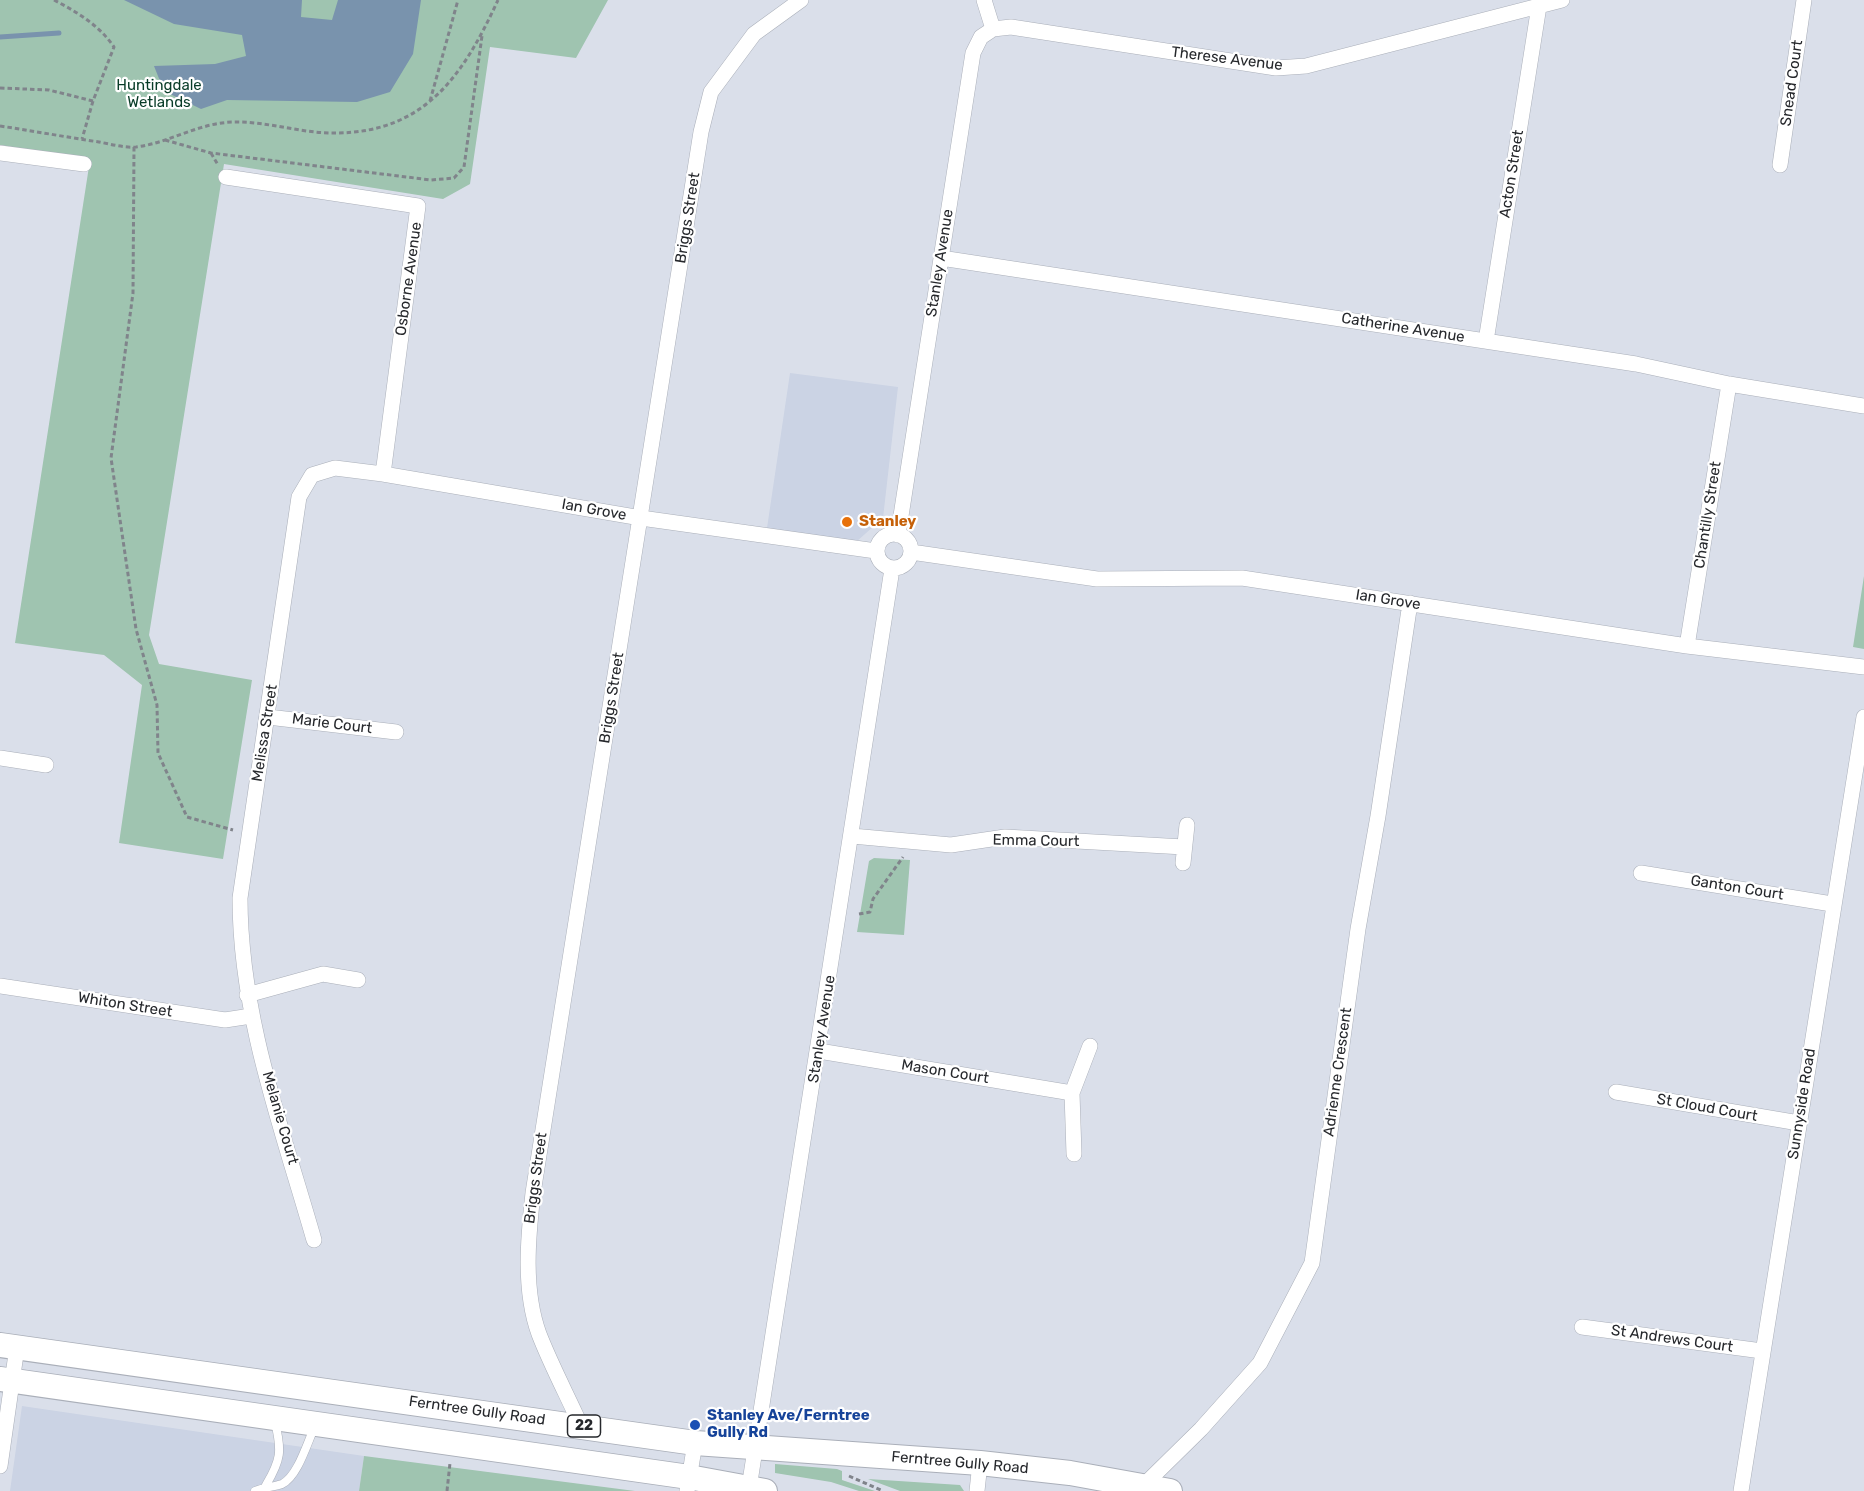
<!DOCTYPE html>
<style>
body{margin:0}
canvas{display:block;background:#dadfea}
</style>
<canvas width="1864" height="1491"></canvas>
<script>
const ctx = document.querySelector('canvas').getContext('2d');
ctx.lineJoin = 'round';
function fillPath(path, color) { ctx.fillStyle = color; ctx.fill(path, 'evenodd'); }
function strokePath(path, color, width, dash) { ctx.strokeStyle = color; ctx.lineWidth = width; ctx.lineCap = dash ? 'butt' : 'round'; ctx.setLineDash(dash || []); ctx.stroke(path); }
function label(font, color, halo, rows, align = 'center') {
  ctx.font = font + ' Rubik,sans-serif'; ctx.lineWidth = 4.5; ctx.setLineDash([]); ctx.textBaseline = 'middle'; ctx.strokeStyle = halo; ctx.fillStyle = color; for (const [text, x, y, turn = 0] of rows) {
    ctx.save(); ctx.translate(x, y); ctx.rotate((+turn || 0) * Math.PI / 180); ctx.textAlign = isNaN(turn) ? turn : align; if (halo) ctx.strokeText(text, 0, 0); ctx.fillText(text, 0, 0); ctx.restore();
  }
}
const built = new Path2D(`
 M 790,373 L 898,387 L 883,518 L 856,542 L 767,528 Z
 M 22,1406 L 364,1456 L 359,1491 L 10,1491 Z`);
const green = new Path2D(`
 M 0,0 L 608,0 L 576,58 L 490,47 L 470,184 L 443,199 L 224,164 L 149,635 L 159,664 L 252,680 L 223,859 L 119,843 L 142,685 L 104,655 L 15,643 L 90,160 L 0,145 Z
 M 1864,576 L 1864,649 L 1853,647 Z
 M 874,858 L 910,860 L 904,935 L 857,932 L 869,861 Z
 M 364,1456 L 635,1491 L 359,1491 Z
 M 775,1464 L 837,1469 L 842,1471 L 842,1480 L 875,1491 L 859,1491 L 831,1482 L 775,1473 Z
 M 868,1479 L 960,1485 L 964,1491 L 900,1491 Z`);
const water = new Path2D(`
 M 124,0 L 302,0 L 301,17 L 332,20 L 338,0 L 421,0 L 413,54 L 390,92 L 357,102 L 227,100 L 201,109 L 164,91 L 154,66 L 215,64 L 246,56 L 242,35 L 174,24 Z`);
const stream = new Path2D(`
 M 0,37 L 59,33`);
const path = new Path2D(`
 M 54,0 C 77,12 99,25 114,47 L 93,101 L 82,139
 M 0,88 L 49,90 L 93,101
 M 430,101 L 458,0
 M 0,126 C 33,131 66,137 99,142 C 110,144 124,148 136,147 C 169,143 198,123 233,122 C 267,121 303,134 337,133 C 426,132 464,74 498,0
 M 165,140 L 211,153 L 431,180 L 454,178 L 464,167 L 482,36
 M 134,147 L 133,293 L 111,458 L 136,629 L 157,705 L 158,753 L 187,817 L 233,830
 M 211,153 L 218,165
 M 859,914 L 870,912 L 873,899 L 903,857
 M 849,1476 L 883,1491
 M 447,1491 L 450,1463`);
const lane = new Path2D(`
 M 266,1485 C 281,1460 282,1451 275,1422
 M 255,1491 C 264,1487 274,1487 282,1484 C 298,1476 307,1443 315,1426`);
const street = new Path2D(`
 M 993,29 L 1011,27 L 1276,68 L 1306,66 L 1562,0
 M 0,153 L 84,164
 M 1780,165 L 1804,0
 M 226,177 L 418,206 L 383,474
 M 941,258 L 1636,364 L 1729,384 L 1864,406
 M 1486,341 L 1539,6
 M877 551a17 17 0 1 1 34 0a17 17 0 1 1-34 0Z
 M 898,535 L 973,53 L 981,37 L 993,29 L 984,0
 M 911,552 L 1097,579 L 1242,578 L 1687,646 L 1864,667
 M 1687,646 L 1729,384
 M 268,717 L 396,732
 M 0,758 L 46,765
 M 852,836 L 951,845 L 1005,837 L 1184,847
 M 1183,863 L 1187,825
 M 1641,873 L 1832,904
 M 0,986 L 225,1020 L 251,1016
 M 247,995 L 323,974 L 358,980
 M 819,1051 L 1072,1093
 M 1616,1092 L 1799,1123
 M 1074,1154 L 1072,1093 L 1090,1046
 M 314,1240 C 282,1128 240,1016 240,898 L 299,497 L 312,475 L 335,468 L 383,474 L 641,518 L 876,551
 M 1582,1327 L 1762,1351
 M 581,1426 C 567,1395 551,1365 539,1334 C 523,1290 528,1238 533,1193 L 701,132 L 711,92 L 754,34 L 801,0
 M 0,1466 L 17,1347
 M 1144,1485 L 1201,1429 L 1260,1363 L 1312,1263 L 1358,929 L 1378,816 L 1410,603
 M 749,1488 L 892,569
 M 687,1491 L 695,1443
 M 977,1491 L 980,1463
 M 1741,1491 L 1864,717`);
const primary = new Path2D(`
 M 0,1345 L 695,1443 L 980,1463 L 1070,1473 L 1170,1491
 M 0,1379 L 689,1477 L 765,1491`);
const markers = [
 [847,522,6,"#e8710a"],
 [695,1425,6,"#1a4fb4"]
];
const shields = [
 [584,1426,33]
];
const shieldNames = [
 ["22",584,1426]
];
const streetNames = [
 ["Therese Avenue",1227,59,7],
 ["Snead Court",1792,83,-82],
 ["Acton Street",1512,174,-81],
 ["Briggs Street",688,218,-81],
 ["Stanley Avenue",940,263,-81],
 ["Osborne Avenue",409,279,-82],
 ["Catherine Avenue",1403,328,9],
 ["Ian Grove",594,510,10],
 ["Chantilly Street",1708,515,-81],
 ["Ian Grove",1388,600,9],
 ["Briggs Street",612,698,-81],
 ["Marie Court",332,724,7],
 ["Melissa Street",265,733,-81],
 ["Emma Court",1036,841,1],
 ["Ganton Court",1737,888,9],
 ["Whiton Street",125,1005,9],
 ["Stanley Avenue",822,1029,-81],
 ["Mason Court",945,1072,9],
 ["Adrienne Crescent",1338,1072,-82],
 ["Sunnyside Road",1802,1104,-81],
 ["St Cloud Court",1707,1108,10],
 ["Melanie Court",280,1118,74],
 ["Briggs Street",536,1178,-82],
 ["St Andrews Court",1672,1339,8],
 ["Ferntree Gully Road",477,1411,8],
 ["Ferntree Gully Road",960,1463,5]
];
const parkNames = [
 ["Huntingdale",159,86],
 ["Wetlands",159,103]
];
const foodNames = [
 ["Stanley",859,522]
];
const transitNames = [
 ["Stanley Ave/Ferntree",707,1416],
 ["Gully Rd",707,1433]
];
fillPath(built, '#cbd3e4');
fillPath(green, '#9fc4b0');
fillPath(water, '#7993ad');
strokePath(stream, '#7993ad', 5);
strokePath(lane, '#aaafb9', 9);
strokePath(street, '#aaafb9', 16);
strokePath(primary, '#aaafb9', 26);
strokePath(path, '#80848b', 3, [4.5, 3]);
strokePath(lane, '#fff', 8);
strokePath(street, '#fff', 15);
strokePath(primary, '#fff', 24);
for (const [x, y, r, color] of markers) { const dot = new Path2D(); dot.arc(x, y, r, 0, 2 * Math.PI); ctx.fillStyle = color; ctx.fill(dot); strokePath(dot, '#fff', 2); }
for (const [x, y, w] of shields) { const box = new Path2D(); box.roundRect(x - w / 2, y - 11, w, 22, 4.5); ctx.fillStyle = '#fff'; ctx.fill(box); strokePath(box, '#26282c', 1.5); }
label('bold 14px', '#26282c', null, shieldNames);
label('15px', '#26282c', '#fff', streetNames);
label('15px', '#093c28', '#fff', parkNames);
label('bold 15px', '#c56008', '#fff', foodNames, 'left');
label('bold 15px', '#164399', '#fff', transitNames, 'left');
</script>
